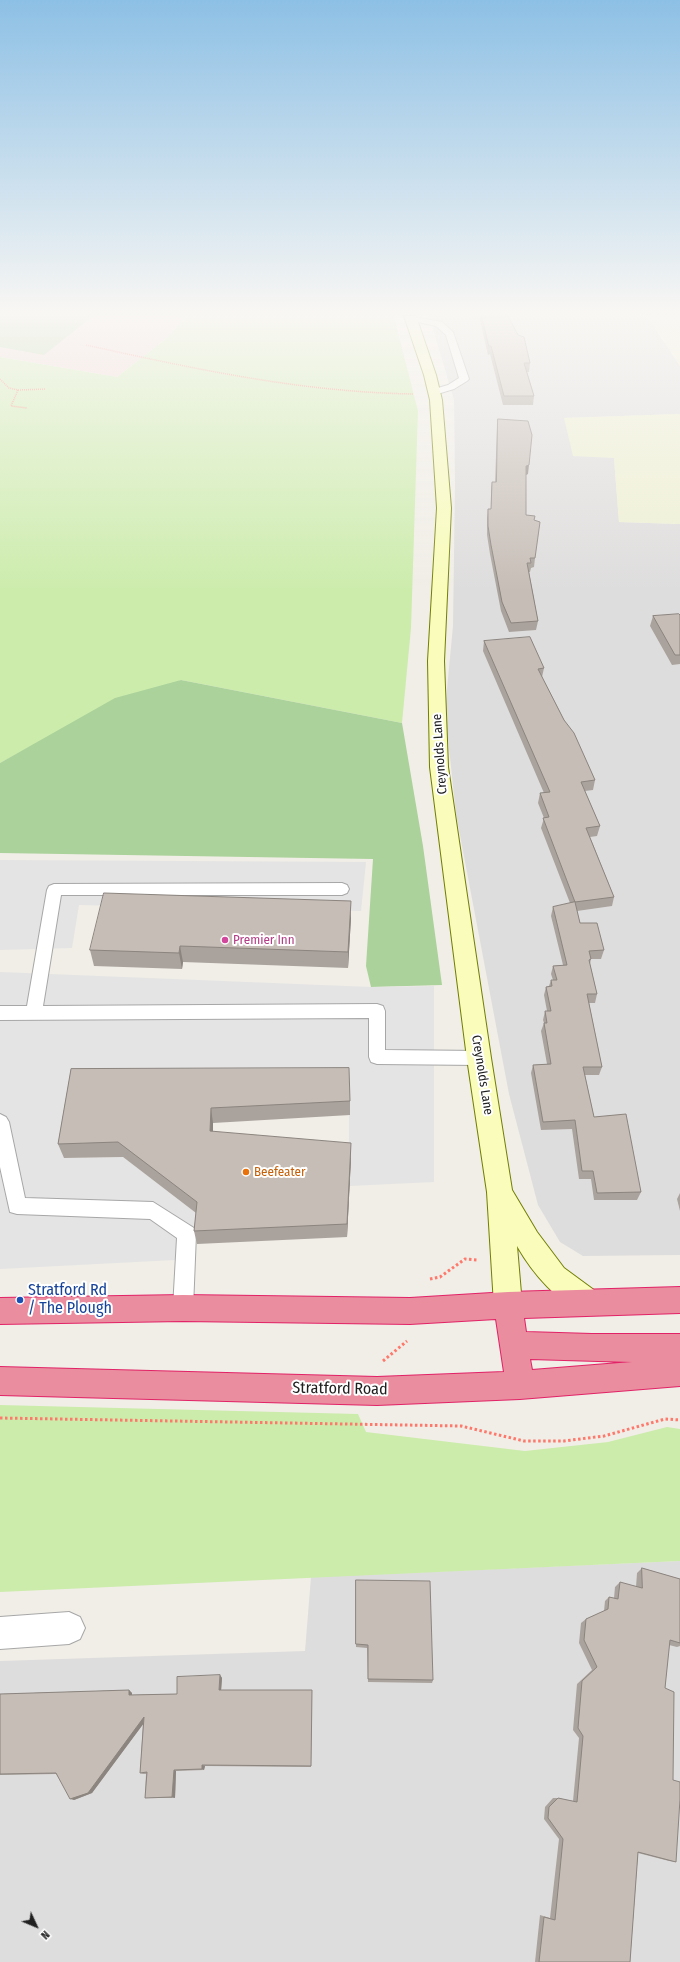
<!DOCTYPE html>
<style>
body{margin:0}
#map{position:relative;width:680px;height:1962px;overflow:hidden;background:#f1eee7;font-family:"Fira Sans Condensed",sans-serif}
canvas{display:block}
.north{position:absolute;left:16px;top:1906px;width:40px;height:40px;-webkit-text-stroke:3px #fff;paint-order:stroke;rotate:134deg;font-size:11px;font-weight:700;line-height:16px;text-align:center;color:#202020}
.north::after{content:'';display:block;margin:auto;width:14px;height:18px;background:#202020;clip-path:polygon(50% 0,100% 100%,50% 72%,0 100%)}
</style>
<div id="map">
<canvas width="680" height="1962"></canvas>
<div class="north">N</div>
</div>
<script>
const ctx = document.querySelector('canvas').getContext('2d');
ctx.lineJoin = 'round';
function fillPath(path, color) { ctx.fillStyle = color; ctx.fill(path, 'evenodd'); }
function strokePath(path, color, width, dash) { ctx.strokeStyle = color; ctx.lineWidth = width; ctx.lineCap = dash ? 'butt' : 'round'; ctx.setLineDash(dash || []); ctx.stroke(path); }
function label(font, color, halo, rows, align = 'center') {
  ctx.font = font + ' "Fira Sans Condensed",sans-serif'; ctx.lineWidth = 4; ctx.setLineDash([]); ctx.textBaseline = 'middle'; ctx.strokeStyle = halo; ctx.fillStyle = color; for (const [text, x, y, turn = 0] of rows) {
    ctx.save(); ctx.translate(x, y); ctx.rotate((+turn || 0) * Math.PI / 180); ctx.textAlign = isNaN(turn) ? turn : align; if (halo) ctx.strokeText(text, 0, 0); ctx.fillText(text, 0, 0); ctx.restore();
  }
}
const residential = new Path2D(`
 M 429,316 L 647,316 L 680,366 L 680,414 L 565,418 L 614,458 L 619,522 L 680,524 L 680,1255 L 583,1256 L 560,1242 L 538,1205 L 509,1094 L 456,814 L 445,710 L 453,626 L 455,483 L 454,400 Z
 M 680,1561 L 680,1962 L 0,1962 L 0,1661 L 305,1651 L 311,1577 Z`);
const commercial = new Path2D(`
 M 0,316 L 186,316 L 168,337 L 117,377 L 0,357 Z`);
const farmland = new Path2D(`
 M 647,316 L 680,316 L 680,366 L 680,365 Z
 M 680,414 L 680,524 L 619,522 L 614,458 L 573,456 L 564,418 Z`);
const grass = new Path2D(`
 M 186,316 L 394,316 L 418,411 L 411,628 L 402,723 L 181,680 L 39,742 L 0,763 L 0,357 L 117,377 L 168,337 Z
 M 0,1405 L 358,1414 L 366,1432 L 525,1451 L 608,1442 L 667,1427 L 680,1429 L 680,1561 L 0,1592 Z`);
const forest = new Path2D(`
 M 0,316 L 89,316 L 89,319 L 44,355 L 0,347 Z
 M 181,680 L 402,723 L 423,846 L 442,985 L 371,987 L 366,966 L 373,859 L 0,853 L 0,763 L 115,698 Z`);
const parking = new Path2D(`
 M 0,860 L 366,862 L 361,911 L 79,905 L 72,948 L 0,950 Z
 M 0,972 L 371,987 L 434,986 L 434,1182 L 349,1186 L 349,1083 L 64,1158 L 123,1157 L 200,1216 L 194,1259 L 0,1269 Z`);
const pathFar1 = new Path2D(`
 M 86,345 C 195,369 301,392 413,394
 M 0,379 L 9,388 L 18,390 L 11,406 L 27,408
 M 18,390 L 46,389`);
const path = new Path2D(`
 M 430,1279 L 440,1277 L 465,1259 L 477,1260
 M 383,1361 L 407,1341
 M 0,1418 L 461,1426 L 524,1441 L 564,1441 L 604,1436 L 665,1419 L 680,1420`);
const lane = new Path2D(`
 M 408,316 L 442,322 L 453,332 L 469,379 L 467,381 L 454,389 L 434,395 L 431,394 L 431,390 L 448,385 L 459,378 L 446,335 L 436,326 L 408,320 Z
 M 342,883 L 347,885 L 349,889 L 347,893 L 342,895 L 61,895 L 43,1006 L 377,1004 L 383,1006 L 385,1011 L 385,1050 L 479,1051 L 485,1053 L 487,1058 L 485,1063 L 479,1065 L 377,1064 L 371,1062 L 369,1057 L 369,1018 L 0,1020 L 0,1006 L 27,1006 L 47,890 L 49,886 L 54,884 Z
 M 0,1114 L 6,1117 L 9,1122 L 25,1198 L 153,1202 L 194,1228 L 196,1234 L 193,1308 L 190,1315 L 183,1318 L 176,1315 L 173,1308 L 177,1238 L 150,1219 L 17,1214 L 10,1212 L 0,1167 Z`);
const street = new Path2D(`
 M 69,1612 L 80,1617 L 85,1628 L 80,1639 L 69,1644 L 0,1649 L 0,1617 Z`);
const secondary = new Path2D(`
 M 404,316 L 416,316 L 436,375 L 442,400 L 451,508 L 444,661 L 448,767 L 491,1058 L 512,1190 L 537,1232 L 564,1268 L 598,1293 L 602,1302 L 598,1311 L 588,1315 C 558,1303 533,1274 517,1246 L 522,1305 L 518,1314 L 508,1318 L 498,1314 L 494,1305 L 487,1192 L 467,1058 L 430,767 L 428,661 L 437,508 L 430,400 L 424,375 Z`);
const highway = new Path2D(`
 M 680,1287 L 680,1313 L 524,1318 L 526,1332 L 592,1334 L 680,1334 L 680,1386 L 520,1399 L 377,1405 L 0,1395 L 0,1367 L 377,1377 L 504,1372 L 496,1319 L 410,1324 L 183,1321 L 0,1324 L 0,1298 L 183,1295 L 410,1298 L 508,1292 ZM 530,1359 L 632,1362 L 532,1370 Z`);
const wall = new Path2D(`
 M 479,316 L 508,316 L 530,363 L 529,372 L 527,372 L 534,396 L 533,405 L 503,405 L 490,354 L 488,355 Z
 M 498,419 L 528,474 L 526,475 L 526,515 L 534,520 L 535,558 L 534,567 L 531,568 L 530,572 L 529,572 L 538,621 L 536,630 L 509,632 L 501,611 L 490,554 L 487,535 L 487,518 L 488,509 L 491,509 L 491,491 L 492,482 L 495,482 L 497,428 Z
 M 680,615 L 680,664 L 672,665 L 650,626 L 653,616 Z
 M 484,641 L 544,668 L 542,677 L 595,780 L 593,790 L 585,791 L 600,826 L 597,836 L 590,837 L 614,897 L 612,906 L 577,911 L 580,923 L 604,950 L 601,959 L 591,959 L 590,964 L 597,994 L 595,1003 L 589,1003 L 602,1067 L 599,1075 L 585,1075 L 594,1117 L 641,1192 L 637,1200 L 594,1200 L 591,1179 L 579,1179 L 572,1129 L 541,1130 L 531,1073 L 533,1065 L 547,1064 L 541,1031 L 544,1023 L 543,1020 L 545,1011 L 547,1011 L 544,995 L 546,987 L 549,986 L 551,980 L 553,980 L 551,974 L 553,966 L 563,965 L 551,916 L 553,907 L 570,903 L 541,828 L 544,818 L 538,803 L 540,793 L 544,793 L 483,651 Z
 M 351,918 L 348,968 L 183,962 L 182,969 L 94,966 L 90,950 Z
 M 71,1069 L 350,1101 L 350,1115 L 213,1123 L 213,1132 L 351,1158 L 347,1237 L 197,1244 L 194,1231 L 196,1213 L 123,1157 L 64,1158 L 58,1144 Z
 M 680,1193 L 680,1211 L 677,1199 Z
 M 642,1568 L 680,1579 L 680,1646 L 677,1647 L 669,1645 L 665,1688 L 673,1780 L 676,1862 L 669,1861 L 638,1853 L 630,1962 L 535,1962 L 540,1915 L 550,1918 L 559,1839 L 544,1819 L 545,1807 L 553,1798 L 558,1798 L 573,1801 L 579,1738 L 573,1730 L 577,1684 L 592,1670 L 579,1643 L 581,1623 L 586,1619 L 604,1611 L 605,1601 L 609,1597 L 614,1598 L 615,1587 L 620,1582 L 636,1587 L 637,1573 Z
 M 356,1584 L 433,1680 L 432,1683 L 368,1682 L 367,1648 L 356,1647 Z
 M 220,1675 L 222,1678 L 221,1690 L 312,1690 L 311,1767 L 205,1766 L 204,1770 L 176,1771 L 175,1798 L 145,1798 L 146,1774 L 143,1774 L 140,1773 L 143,1724 L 92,1793 L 74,1800 L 56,1774 L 0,1775 L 0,1694 L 129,1690 L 132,1693 L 132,1695 L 177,1694 Z`);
const shadedWall = new Path2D(`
 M 529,465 L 528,474 L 525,475 L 526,466 Z
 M 351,901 L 351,918 L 348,968 L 348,952 Z
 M 180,946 L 183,962 L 182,969 L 179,953 Z
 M 211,1108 L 213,1123 L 213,1146 L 210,1131 Z
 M 351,1143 L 351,1158 L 347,1237 L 347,1224 Z
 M 220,1675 L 222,1678 L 221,1692 L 219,1690 Z
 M 129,1690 L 132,1693 L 132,1697 L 129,1695 Z
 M 144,1717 L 147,1719 L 92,1793 L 74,1800 L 70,1799 Z
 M 202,1765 L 205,1766 L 204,1770 L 202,1769 Z
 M 174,1770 L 176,1771 L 175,1798 L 172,1797 Z`);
const building = new Path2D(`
 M 482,316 L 508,316 L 518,335 L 524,337 L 530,363 L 524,363 L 534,396 L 504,396 L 491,346 L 489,346 Z
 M 498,419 L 528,421 L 532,435 L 529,465 L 526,466 L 526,515 L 535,516 L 534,520 L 540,522 L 535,558 L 530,558 L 531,563 L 527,563 L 538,621 L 511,623 L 502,602 L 491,545 L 488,526 L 488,509 L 491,509 L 492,482 L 496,482 Z
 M 679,614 L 680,615 L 680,655 L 675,655 L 653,616 Z
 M 530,637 L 544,668 L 538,669 L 564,720 L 574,733 L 595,780 L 581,782 L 600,826 L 586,828 L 614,897 L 575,902 L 543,818 L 549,817 L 540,793 L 550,792 L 484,641 Z
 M 104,893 L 351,901 L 348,952 L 180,946 L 179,953 L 90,950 Z
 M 575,902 L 580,923 L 597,923 L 604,950 L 589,951 L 591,959 L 589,960 L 597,994 L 587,994 L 602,1067 L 583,1067 L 594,1117 L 626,1114 L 641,1192 L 597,1193 L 593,1171 L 582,1171 L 575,1120 L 543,1122 L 533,1065 L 551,1064 L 544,1023 L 547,1023 L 545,1011 L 551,1011 L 546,987 L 552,986 L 551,980 L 557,980 L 553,966 L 567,965 L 553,907 Z
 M 349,1068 L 350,1101 L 211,1108 L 210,1131 L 351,1143 L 347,1224 L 194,1231 L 197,1202 L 118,1142 L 58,1144 L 71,1069 Z
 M 642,1568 L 680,1579 L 680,1643 L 670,1640 L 665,1688 L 674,1692 L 673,1780 L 680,1782 L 680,1799 L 676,1862 L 638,1852 L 630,1962 L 539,1962 L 544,1917 L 555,1920 L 563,1839 L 548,1818 L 549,1807 L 558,1798 L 577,1802 L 583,1736 L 578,1728 L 582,1681 L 597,1667 L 584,1640 L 586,1619 L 608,1609 L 609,1597 L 618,1599 L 620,1582 L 642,1588 Z
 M 356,1580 L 430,1581 L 433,1680 L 368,1679 L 368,1645 L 356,1644 Z
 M 220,1675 L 219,1690 L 312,1690 L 311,1766 L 202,1765 L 202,1769 L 174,1770 L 172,1797 L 145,1798 L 147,1772 L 140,1773 L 144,1717 L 88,1793 L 70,1799 L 56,1773 L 0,1774 L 0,1694 L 129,1690 L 129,1695 L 177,1694 L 177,1677 Z`);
const markers = [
 [225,940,4,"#d1479c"],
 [246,1172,4,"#e8710a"],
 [20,1300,4,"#1a4fb4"]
];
const streetNames = [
 ["Creynolds Lane",440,754,-94],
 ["Creynolds Lane",482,1075,81]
];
const hotelNames = [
 ["Premier Inn",233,940]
];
const foodNames = [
 ["Beefeater",254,1172]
];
const nearTransitnames = [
 ["Stratford Rd",28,1291],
 ["/ The Plough",28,1309]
];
const nearStreetnames = [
 ["Stratford Road",340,1389,1]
];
fillPath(residential, '#dedddd');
fillPath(commercial, '#f2d7d6');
fillPath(farmland, '#eef0d2');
fillPath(grass, '#ccecac');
fillPath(forest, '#abd29a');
fillPath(parking, '#e4e4e4');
strokePath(lane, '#a7a7a7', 2);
strokePath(street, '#a7a7a7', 2);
strokePath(secondary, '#727e01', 2);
strokePath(highway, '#e12266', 2);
strokePath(pathFar1, '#fe786b', 1.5, [1, 1]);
strokePath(path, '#fe786b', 3, [2.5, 2.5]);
fillPath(lane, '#fff');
fillPath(street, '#fff');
fillPath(secondary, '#f9fcba');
fillPath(highway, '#ea8d9f');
fillPath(wall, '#aaa39d');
fillPath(shadedWall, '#8b847f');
fillPath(building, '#c6bdb6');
strokePath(building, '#8b847f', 1);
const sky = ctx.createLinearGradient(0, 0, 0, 591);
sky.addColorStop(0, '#8dc0e5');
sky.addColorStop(0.53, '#f9f7f4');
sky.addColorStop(1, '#f9f7f400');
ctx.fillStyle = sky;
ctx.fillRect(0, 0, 680, 591);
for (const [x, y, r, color] of markers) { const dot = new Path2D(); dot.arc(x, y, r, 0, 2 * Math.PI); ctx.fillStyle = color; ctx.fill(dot); strokePath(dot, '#fff', 1.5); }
label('13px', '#202020', '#fff', streetNames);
label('13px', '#b23c85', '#fff', hotelNames, 'left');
label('13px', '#c56008', '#fff', foodNames, 'left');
label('16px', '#164399', '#fff', nearTransitnames, 'left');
label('16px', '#202020', '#fff', nearStreetnames);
</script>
